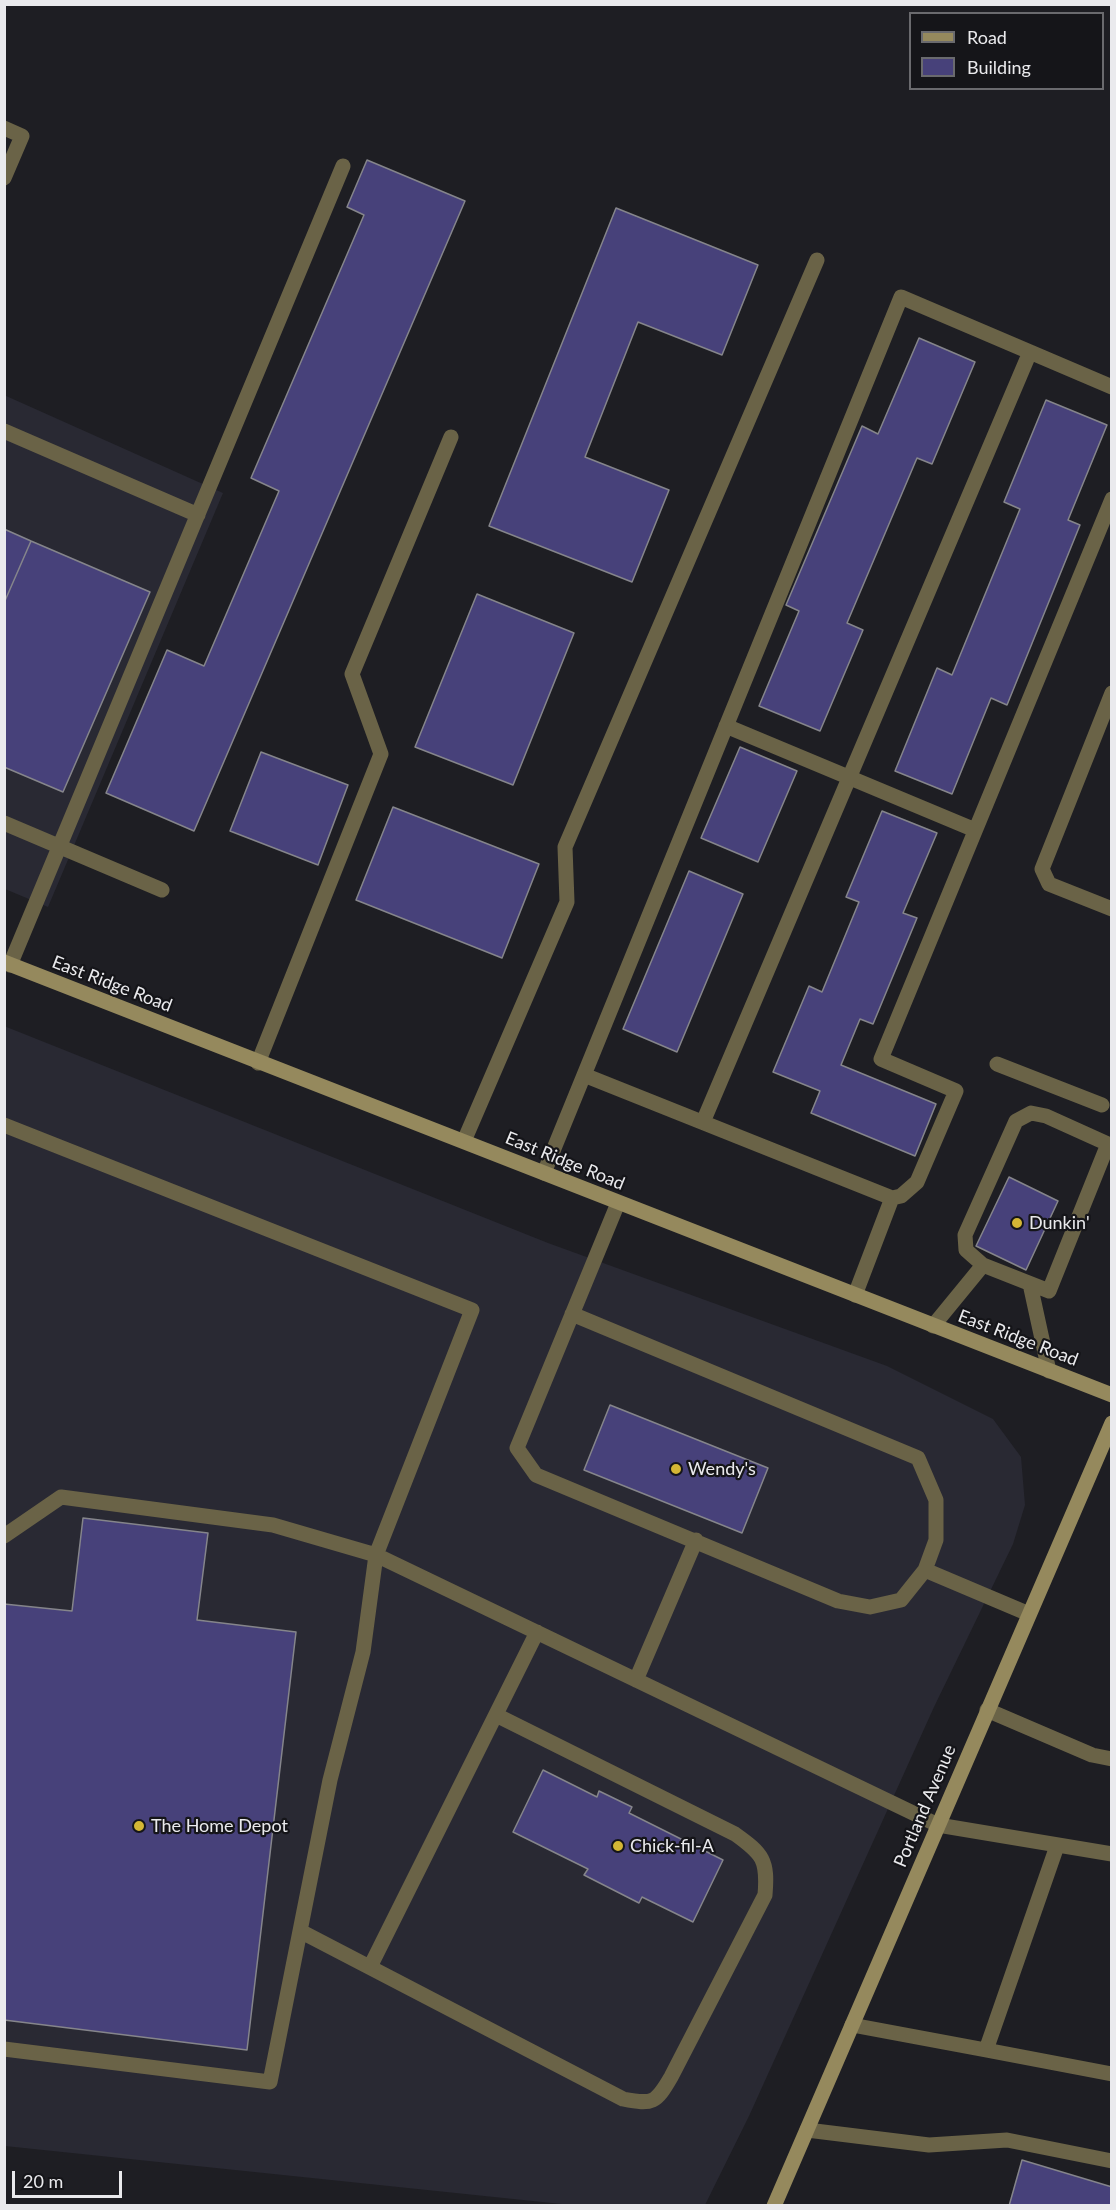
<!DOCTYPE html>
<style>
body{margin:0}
#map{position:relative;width:1116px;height:2210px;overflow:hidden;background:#1e1e23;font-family:Lato,sans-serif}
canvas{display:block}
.frame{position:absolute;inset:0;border:6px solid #eaeaed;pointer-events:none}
.legend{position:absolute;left:909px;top:12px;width:195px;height:78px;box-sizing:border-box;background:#151519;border:2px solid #6a6a6e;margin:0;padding:8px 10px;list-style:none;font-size:18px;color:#eaeaed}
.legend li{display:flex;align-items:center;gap:12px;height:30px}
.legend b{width:30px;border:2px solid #6a6a6e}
.scale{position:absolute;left:12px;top:2171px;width:110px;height:27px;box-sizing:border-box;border:3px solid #eaeaed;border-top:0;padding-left:8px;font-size:18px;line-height:21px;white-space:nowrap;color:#eaeaed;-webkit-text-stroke:4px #151519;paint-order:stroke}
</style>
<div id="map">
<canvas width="1116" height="2210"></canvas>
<div class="frame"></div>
<ul class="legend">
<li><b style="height:8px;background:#95895d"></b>Road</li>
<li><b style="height:16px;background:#47417a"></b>Building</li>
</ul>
<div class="scale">20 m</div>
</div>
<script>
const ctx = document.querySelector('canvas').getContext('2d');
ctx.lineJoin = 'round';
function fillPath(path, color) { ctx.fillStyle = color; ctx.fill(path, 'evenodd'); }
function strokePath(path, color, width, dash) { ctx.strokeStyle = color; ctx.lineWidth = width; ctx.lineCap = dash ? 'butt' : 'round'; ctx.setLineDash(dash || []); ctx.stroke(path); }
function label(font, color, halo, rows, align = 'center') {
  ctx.font = font + ' Lato,sans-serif'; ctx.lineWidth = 4.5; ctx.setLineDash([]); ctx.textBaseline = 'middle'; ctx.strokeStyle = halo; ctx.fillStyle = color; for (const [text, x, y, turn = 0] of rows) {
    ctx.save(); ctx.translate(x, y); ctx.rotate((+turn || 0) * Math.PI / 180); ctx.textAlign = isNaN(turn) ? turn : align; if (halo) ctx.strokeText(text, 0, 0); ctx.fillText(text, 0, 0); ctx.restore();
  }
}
const built = new Path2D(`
 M 4,395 L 223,493 L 48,907 L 5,889 Z
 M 4,1026 L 548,1243 L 887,1366 L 993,1419 L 1021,1457 L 1025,1505 L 1013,1544 L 934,1707 L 749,2116 L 705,2205 L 571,2205 L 5,2146 Z`);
const building = new Path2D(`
 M 367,160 L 465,201 L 194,831 L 106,793 L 167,650 L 204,666 L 279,491 L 251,478 L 364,215 L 347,207 Z
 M 616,208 L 758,265 L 722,355 L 638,322 L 585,457 L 669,490 L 632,582 L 489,526 Z
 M 919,338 L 975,362 L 932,464 L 917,458 L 847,623 L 863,630 L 820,731 L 759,706 L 799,611 L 786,605 L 862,426 L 878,434 Z
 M 1046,400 L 1107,425 L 1068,520 L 1080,525 L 1007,705 L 991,698 L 952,794 L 895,771 L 937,668 L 952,675 L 1020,509 L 1004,502 Z
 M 4,529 L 31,541 L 4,603 Z
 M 31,541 L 150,592 L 63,792 L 4,767 L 4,603 Z
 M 477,594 L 574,633 L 513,785 L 415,747 Z
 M 740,747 L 797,771 L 758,862 L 701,838 Z
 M 261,752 L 348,785 L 318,865 L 230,831 Z
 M 393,807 L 539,864 L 502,958 L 356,900 Z
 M 882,811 L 937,833 L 903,913 L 917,918 L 873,1024 L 860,1019 L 841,1065 L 936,1104 L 915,1156 L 811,1113 L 820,1091 L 773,1072 L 809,986 L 822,992 L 859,902 L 846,897 Z
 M 689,871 L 743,894 L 677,1052 L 623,1029 Z
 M 1009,1177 L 1058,1201 L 1026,1270 L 976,1246 Z
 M 610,1405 L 768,1468 L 742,1533 L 584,1470 Z
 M 83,1518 L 208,1533 L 197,1620 L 296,1632 L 247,2050 L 4,2020 L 4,1604 L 72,1611 Z
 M 543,1770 L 597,1797 L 599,1791 L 632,1807 L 629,1813 L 723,1860 L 693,1922 L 642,1897 L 639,1903 L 584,1875 L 588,1869 L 513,1832 Z
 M 1022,2160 L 1112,2187 L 1112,2206 L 1009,2206 Z`);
const service = new Path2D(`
 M 4,128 L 22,136 L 4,178
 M 4,431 L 198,515
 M 1112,693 L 1042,869 L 1049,884 L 1112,909
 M 726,726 L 975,830
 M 4,823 L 162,890
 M 10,965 L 343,166
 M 258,1063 L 381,754 L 352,674 L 451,437
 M 997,1064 L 1102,1105
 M 584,1075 L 901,297 L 1112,387
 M 703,1122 L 1030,352
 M 4,1125 L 472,1310 L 376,1555 L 363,1652 L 330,1780 L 270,2082 L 4,2049
 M 464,1141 L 567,902 L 565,847 L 817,260
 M 1108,1144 L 1046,1116 L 1031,1113 L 1016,1121 L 965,1235 L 966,1250 L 983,1265 L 1049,1291 L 1108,1144 L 1112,1145
 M 544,1173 L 584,1075 L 892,1198 L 901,1196 L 917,1182 L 956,1091 L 881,1059 L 1112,499
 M 1030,1284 L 1049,1371
 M 855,1295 L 892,1198
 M 572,1314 L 918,1458 L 936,1500 L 936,1540 L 925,1570 L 901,1600 L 870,1607 L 838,1601 L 536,1475 L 517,1448 L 618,1203
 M 933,1326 L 983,1265
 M 4,1536 L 61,1497 L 273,1525 L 376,1555 L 938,1825 L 1112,1854
 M 925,1570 L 1029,1614
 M 636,1680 L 696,1540
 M 987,1710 L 1092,1755 L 1112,1759
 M 300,1931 L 623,2099 C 653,2105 656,2103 671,2077 L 765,1895 C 768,1860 763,1854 735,1834 L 496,1715
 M 370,1967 L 537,1632
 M 852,2025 L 986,2050 L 1057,1846
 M 986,2050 L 1112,2074
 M 807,2130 L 929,2145 L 1007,2140 L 1112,2161`);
const secondary = new Path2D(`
 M 4,962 L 1112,1395
 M 774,2206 L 1112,1423`);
const markers = [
 [1017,1223,6,"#d4b635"],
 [676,1469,6,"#d4b635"],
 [139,1826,6,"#d4b635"],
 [618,1846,6,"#d4b635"]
];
const streetNames = [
 ["East Ridge Road",112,984,21],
 ["East Ridge Road",565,1161,22],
 ["East Ridge Road",1018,1338,21],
 ["Portland Avenue",925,1806,-67]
];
const poiNames = [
 ["Dunkin'",1029,1223],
 ["Wendy's",688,1469],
 ["The Home Depot",151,1826],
 ["Chick-fil-A",630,1846]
];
fillPath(built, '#292933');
fillPath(building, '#47417a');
strokePath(building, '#85858b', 1.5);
strokePath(service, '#6a6347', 15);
strokePath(secondary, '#95895d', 15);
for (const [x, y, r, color] of markers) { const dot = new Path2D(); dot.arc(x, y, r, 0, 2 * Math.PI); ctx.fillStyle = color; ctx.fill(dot); strokePath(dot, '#151519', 2); }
label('18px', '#eaeaed', '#151519', streetNames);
label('18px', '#eaeaed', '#151519', poiNames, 'left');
</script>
